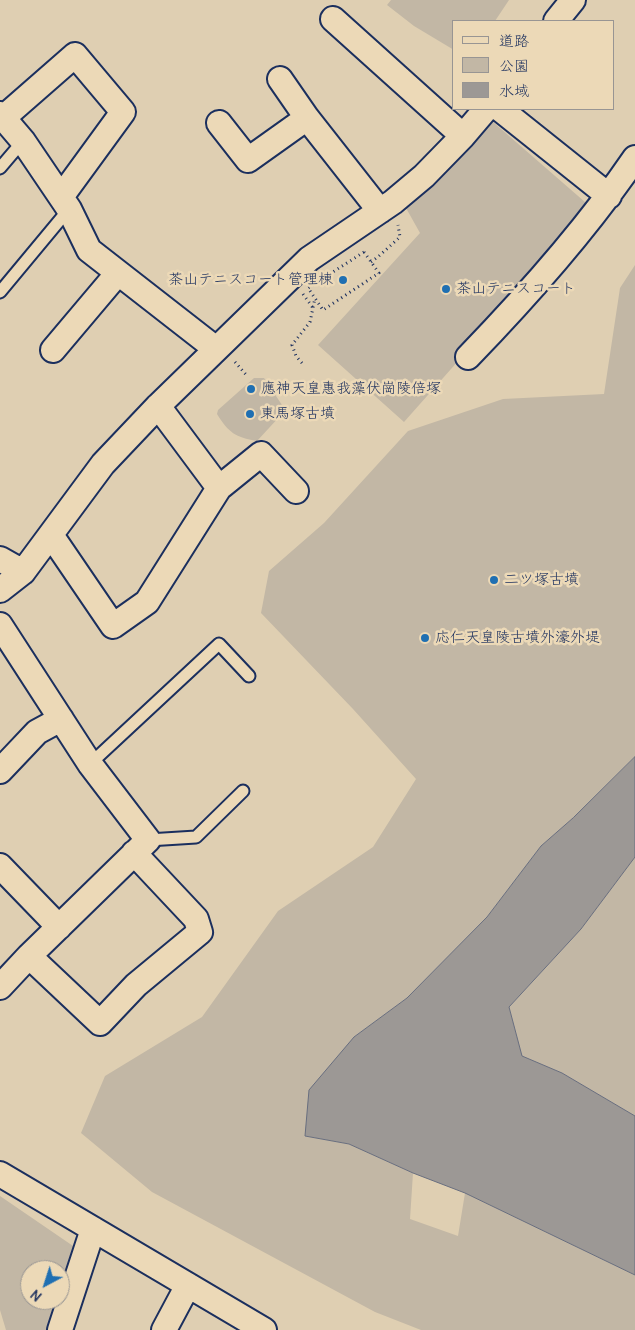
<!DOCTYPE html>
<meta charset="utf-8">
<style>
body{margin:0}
#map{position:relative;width:635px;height:1330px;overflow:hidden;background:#dfcfb2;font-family:Delius,"Klee One",sans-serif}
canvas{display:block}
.legend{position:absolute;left:452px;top:20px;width:162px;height:90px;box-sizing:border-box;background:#ecd9b7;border:1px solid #989593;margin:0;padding:6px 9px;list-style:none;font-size:15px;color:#1b2f5e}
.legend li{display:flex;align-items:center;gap:10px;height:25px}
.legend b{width:25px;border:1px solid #989593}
.north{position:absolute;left:20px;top:1260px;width:50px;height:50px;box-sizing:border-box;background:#ecd9b7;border:1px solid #989593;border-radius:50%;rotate:220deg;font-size:14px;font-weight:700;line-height:20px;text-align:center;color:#1b2f5e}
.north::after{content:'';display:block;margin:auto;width:18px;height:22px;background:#1f6fb2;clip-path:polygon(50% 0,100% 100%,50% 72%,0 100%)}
</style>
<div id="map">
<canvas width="635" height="1330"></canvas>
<ul class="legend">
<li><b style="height:6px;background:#ecd9b7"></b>道路</li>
<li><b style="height:14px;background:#c2b7a5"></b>公園</li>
<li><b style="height:14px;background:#9c9895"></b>水域</li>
</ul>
<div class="north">N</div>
</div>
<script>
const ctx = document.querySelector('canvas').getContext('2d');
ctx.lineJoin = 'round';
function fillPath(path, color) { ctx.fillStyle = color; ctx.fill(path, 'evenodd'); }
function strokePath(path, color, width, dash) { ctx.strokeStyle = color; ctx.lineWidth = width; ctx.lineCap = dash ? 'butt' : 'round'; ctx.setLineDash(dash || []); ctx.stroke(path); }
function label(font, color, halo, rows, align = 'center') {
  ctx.font = font + ' Delius,"Klee One",sans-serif'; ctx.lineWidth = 5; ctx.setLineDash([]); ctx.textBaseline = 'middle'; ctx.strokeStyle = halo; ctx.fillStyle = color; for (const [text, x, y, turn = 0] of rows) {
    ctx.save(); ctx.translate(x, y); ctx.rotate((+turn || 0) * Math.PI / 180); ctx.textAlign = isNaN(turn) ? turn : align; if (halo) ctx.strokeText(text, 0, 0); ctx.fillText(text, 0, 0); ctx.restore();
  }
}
const green = new Path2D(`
 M 391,0 L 509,0 L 495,21 L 454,21 L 454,50 L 414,26 L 387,5 Z
 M 493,122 L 593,209 L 404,422 L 318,345 L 420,233 L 406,208 Z
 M 635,265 L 635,757 L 573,818 L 541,846 L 487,917 L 407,998 L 354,1037 L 305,1136 L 349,1144 L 413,1173 L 410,1219 L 458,1236 L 465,1193 L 635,1275 L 635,1330 L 421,1330 L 375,1312 L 152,1192 L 81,1133 L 105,1076 L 202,1017 L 278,911 L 373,847 L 416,779 L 353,709 L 261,613 L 269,571 L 324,523 L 408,431 L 503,399 L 604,394 L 620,288 Z
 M 254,378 L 264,378 L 284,408 L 281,415 L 257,441 C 235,437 229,433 217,414 L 218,410 Z
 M 635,857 L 635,1116 L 562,1073 L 521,1056 L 509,1007 L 581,929 Z
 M 0,1196 L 76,1248 L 51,1330 L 6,1330 L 0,1310 ZM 30,1270 L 60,1270 L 60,1300 L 30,1300 Z`);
const water = new Path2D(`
 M 635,757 L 635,857 L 581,929 L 509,1007 L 522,1056 L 562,1073 L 635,1116 L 635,1275 L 465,1193 L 413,1173 L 349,1144 L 305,1136 L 309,1090 L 354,1037 L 407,998 L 487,917 L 541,846 L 573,818 Z`);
const path = new Path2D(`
 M 364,252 L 379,273 L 323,310 L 308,288 Z
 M 371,262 L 379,256 L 400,237 L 398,225
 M 303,294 L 313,308
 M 235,362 L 248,377
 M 302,363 L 296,356 L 292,345 L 310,322 L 315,298`);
const service = new Path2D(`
 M 0,168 L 23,141
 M 0,292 L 69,209
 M 90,764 L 219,644 L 249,676
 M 148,840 L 196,837 L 243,791`);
const minor = new Path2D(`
 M 333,19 L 463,136
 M 556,21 L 573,0
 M 280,79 L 307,118 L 380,211
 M 500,109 L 609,196
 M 0,114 L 23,141 L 69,209 L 89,250 L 216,349
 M 3,118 L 75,55 L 123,112 L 61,197
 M 219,123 L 248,160 L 307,118
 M 53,350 L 118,273
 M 468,357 C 528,295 586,230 635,158
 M 219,488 L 261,454 L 296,491
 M 51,535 L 113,626 L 147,602 L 219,488 L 158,406
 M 0,559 L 23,572
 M 0,590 L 23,572 L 103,464 L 158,406 L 309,259 L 393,202 L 424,176 L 463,136 L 486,109
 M 0,625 L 90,764 L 148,840 L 29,956 L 0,987
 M 0,771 L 37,732 L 61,719
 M 0,866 L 59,927
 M 29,956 L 100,1023 L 136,985 L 200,932 L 196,919 L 134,853
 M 0,1174 L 264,1330
 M 60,1330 L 93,1229
 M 164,1330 L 188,1285`);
const markers = [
 [343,280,5,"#1f6fb2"],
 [446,289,5,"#1f6fb2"],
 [251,389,5,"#1f6fb2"],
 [250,414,5,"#1f6fb2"],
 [494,580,5,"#1f6fb2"],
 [425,638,5,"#1f6fb2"]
];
const poiNames = [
 ["茶山テニスコート管理棟",333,280,"right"],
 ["茶山テニスコート",456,289],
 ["應神天皇惠我藻伏崗陵倍塚",261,389],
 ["東馬塚古墳",260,414],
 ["二ツ塚古墳",504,580],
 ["応仁天皇陵古墳外濠外堤",435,638]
];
fillPath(green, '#c2b7a5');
fillPath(water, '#9c9895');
strokePath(water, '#686e7f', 1);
strokePath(service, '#1b2f5e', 15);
strokePath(minor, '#1b2f5e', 28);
strokePath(path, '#1b2f5e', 3, [1, 4]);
strokePath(service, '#ecd9b7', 11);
strokePath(minor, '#ecd9b7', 24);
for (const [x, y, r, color] of markers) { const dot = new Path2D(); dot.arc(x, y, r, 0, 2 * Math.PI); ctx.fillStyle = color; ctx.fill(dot); strokePath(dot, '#ecd9b7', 2); }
label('15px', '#1b2f5e', '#ecd9b7', poiNames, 'left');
</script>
